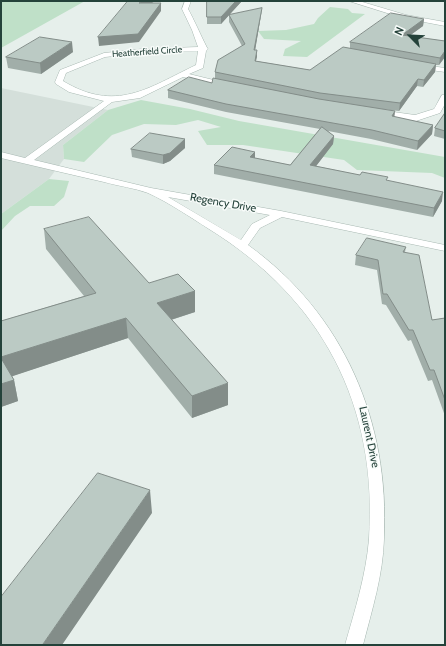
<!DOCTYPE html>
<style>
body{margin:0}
#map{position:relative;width:446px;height:646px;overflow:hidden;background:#e6efeb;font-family:Cabin,sans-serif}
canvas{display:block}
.frame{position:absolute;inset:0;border:2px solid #24423a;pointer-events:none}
.north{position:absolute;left:390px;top:16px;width:40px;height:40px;-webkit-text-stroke:3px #f7fbf9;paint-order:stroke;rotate:294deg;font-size:11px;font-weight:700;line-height:16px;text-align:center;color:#24423a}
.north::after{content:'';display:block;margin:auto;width:14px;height:18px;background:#24423a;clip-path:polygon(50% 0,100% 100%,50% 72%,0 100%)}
</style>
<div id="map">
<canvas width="446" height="646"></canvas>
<div class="frame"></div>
<div class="north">N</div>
</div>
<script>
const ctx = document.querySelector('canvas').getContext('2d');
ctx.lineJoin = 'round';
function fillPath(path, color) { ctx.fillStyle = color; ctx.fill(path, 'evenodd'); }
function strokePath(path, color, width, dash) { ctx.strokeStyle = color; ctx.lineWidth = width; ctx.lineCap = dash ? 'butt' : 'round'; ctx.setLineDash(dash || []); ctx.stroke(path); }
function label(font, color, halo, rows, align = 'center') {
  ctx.font = font + ' Cabin,sans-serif'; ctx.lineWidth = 3; ctx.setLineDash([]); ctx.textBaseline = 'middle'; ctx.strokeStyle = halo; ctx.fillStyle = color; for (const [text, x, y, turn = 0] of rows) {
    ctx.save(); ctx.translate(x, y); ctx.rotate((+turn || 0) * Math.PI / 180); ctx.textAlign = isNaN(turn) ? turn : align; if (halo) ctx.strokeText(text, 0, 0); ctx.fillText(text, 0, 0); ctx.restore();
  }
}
const built = new Path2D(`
 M 1,88 L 108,110 L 63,145 L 64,159 L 49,179 L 1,214 Z`);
const green = new Path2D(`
 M 1,1 L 85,1 L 1,48 Z
 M 330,7 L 348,9 L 352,13 L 365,14 L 307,57 L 283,56 L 285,49 L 301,41 L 264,39 L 258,31 L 286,30 L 314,24 L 318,18 Z
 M 141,100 L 190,109 L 239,121 L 445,157 L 445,178 L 432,173 L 357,170 L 344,160 L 243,145 L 207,145 L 198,131 L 221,127 L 198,120 L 176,125 L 144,124 L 112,135 L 84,162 L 64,159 L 63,145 L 108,110 Z
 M 49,179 L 69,181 L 64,197 L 54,206 L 30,206 L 15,216 L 1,231 L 1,214 Z`);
const minor = new Path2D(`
 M 185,1 L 191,1 L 188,9 C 192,15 206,47 208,49 L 206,51 L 203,68 L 189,74 L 230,84 L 230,88 L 183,77 L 140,98 L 112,102 L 34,160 L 151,188 L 281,211 L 445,245 L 445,251 L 282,217 L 260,228 L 248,245 C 344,314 390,422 384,539 C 383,575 372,610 363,645 L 345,645 C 355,610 366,575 369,539 C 378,405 322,299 209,229 C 190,217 168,202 148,193 C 135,188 118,186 104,182 C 69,174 35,166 1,158 L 1,152 L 25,158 L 104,101 L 69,92 L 56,84 L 55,82 L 60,70 L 104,53 L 143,49 L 198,47 L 192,30 L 182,9 ZM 198,51 L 196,65 C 148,88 116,113 63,81 L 66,73 L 105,57 L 143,53 ZM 168,197 L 270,215 L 252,224 L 241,240 Z
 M 349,1 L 359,1 L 406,15 L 445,22 L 445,26 L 403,18 Z
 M 416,64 L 445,68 L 445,72 L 416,68 Z
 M 442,95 L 445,95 L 445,104 L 440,113 L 416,121 L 379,116 L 375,113 L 379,110 L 415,115 L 434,109 Z`);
const wall = new Path2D(`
 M 207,1 L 242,1 L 229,15 L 262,8 L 261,15 L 255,50 L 257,50 L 256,61 L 310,70 L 350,48 L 350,42 L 424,19 L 423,26 L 409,36 L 445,41 L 445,57 L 439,65 L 436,65 L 435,72 L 423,87 L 417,86 L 399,111 L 381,109 L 395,111 L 394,117 L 433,125 L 432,134 L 417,150 L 371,139 L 328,131 L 334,136 L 333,144 L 316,166 L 388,181 L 442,201 L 433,217 L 214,174 L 214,165 L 255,152 L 255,158 L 290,165 L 320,129 L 226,112 L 168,98 L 168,90 L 212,83 L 215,79 L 215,72 L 242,46 L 229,22 L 229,15 L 221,24 L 207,24 Z
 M 73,52 L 41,74 L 8,68 L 6,57 Z
 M 445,113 L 445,139 L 434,136 L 435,128 Z
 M 185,148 L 170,161 L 163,164 L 132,157 L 131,149 Z
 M 44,229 L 149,283 L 195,291 L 195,312 L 171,320 L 228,405 L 192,418 L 128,338 L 12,376 L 14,380 L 18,401 L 1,407 L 1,321 L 84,296 L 46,249 Z
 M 406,247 L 405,252 L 432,320 L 445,318 L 445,416 L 432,380 L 428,381 L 411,340 L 408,341 L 386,305 L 382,304 L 377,270 L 355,265 L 356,255 Z`);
const shadedWall = new Path2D(`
 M 143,1 L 155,1 L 140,11 L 139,3 Z
 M 236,1 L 242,1 L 221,24 L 221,17 Z
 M 161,3 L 161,11 L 139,42 L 99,46 L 98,37 Z
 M 262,8 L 261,15 L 254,57 L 254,50 Z
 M 424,19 L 423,26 L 401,42 L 402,35 Z
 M 72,42 L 73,52 L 41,74 L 40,63 Z
 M 257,50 L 257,57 L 254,68 L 255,61 Z
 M 445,51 L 445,57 L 439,65 L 440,58 Z
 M 436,64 L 435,72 L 423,87 L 424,80 Z
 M 418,79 L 417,86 L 399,111 L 400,103 Z
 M 395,111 L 394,119 L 392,116 Z
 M 433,125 L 432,134 L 417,150 L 418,141 Z
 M 334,136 L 333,144 L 310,174 L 310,165 Z
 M 185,139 L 185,148 L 170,161 L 163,164 L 163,155 Z
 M 255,152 L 255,160 L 250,157 Z
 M 443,192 L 442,201 L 433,217 L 434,208 Z
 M 195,291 L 195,312 L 158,324 L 157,303 Z
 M 126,318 L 128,338 L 4,379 L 1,357 Z
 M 14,380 L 18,401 L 1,407 L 1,384 Z
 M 228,383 L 228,405 L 192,418 L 192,396 Z
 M 150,490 L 152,513 L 62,645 L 43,645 L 43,644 Z`);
const building = new Path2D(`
 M 128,1 L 143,1 L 139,3 L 161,3 L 138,34 L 98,37 Z
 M 207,1 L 236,1 L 221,17 L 207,17 Z
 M 262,8 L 254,50 L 257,50 L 255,61 L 310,70 L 343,47 L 436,64 L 424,80 L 418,79 L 400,103 L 320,93 L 215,72 L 218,60 L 245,44 L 229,15 Z
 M 391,13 L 424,19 L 402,35 L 445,41 L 445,51 L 440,58 L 350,42 Z
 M 40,37 L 72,42 L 40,63 L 6,57 Z
 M 189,77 L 212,83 L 213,78 L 319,99 L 395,111 L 392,116 L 433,125 L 418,141 L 372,130 L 226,104 L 168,90 Z
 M 445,113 L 445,131 L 435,128 Z
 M 322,127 L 334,136 L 310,165 L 360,175 L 362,172 L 388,177 L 386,180 L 443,192 L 434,208 L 214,165 L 232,147 L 255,152 L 250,157 L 290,165 Z
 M 150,133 L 185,139 L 170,153 L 163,155 L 131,149 Z
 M 89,217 L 149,283 L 178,274 L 195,291 L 157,303 L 228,383 L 192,396 L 126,318 L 1,357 L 1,321 L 96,293 L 44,229 Z
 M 367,238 L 406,247 L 403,252 L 419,255 L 432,320 L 445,318 L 445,400 L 434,370 L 430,370 L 413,330 L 409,330 L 387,294 L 383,294 L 378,260 L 356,255 Z
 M 1,358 L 14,380 L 1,384 Z
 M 98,473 L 150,490 L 43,644 L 46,645 L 1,645 L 1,597 Z`);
const farStreetnames = [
 ["Heatherfield Circle",147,52,-4]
];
const streetNames = [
 ["Regency Drive",223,203,10],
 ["Laurent Drive",369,437,78]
];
fillPath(built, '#d4dfda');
fillPath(green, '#bfe0c8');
strokePath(minor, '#a8b8b2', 1);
fillPath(minor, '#fff');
fillPath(wall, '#a1aea9');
fillPath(shadedWall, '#838d89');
fillPath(building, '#bbcac4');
strokePath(building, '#838d89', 1);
label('9px', '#24423a', '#f7fbf9', farStreetnames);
label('11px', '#24423a', '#f7fbf9', streetNames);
</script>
